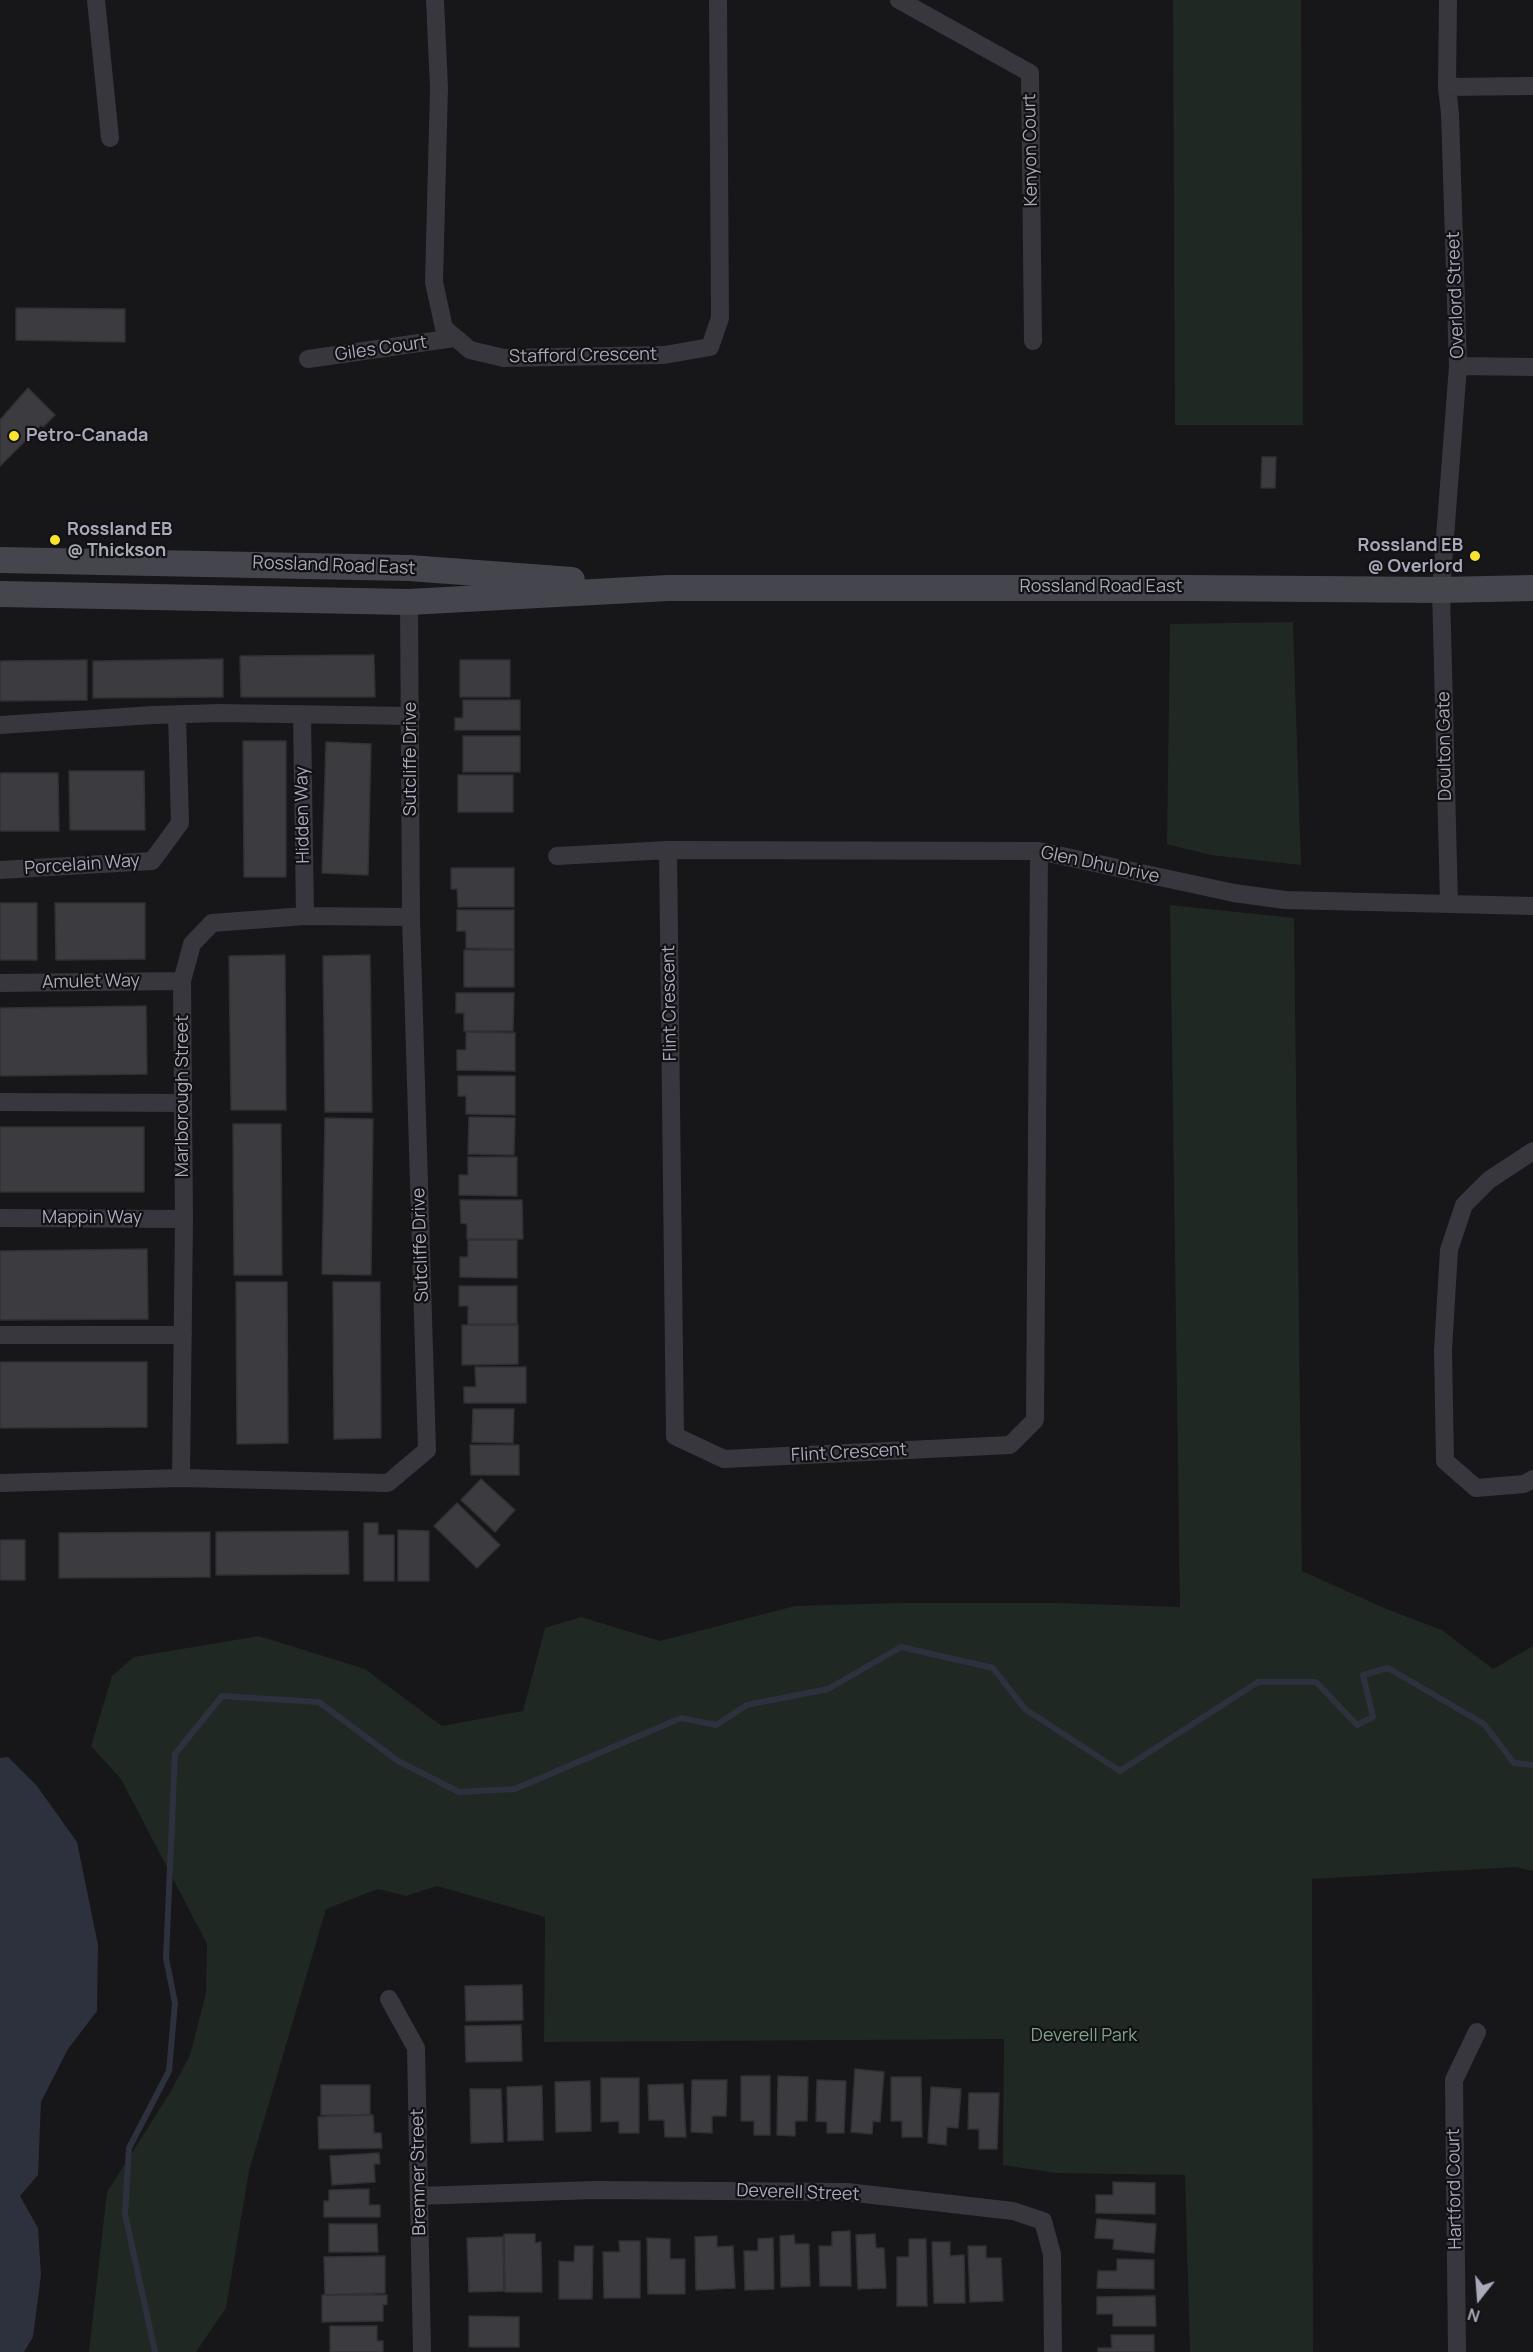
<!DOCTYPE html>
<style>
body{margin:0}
#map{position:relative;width:1533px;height:2352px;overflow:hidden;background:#171618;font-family:Manrope,sans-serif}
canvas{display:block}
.north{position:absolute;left:1449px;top:2268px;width:60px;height:60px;-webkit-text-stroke:4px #121113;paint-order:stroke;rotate:197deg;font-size:16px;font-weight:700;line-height:24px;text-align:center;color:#a8a9b9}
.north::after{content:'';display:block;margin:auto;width:21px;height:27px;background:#a8a9b9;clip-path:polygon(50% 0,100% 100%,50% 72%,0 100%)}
</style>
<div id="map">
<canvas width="1533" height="2352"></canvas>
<div class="north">N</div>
</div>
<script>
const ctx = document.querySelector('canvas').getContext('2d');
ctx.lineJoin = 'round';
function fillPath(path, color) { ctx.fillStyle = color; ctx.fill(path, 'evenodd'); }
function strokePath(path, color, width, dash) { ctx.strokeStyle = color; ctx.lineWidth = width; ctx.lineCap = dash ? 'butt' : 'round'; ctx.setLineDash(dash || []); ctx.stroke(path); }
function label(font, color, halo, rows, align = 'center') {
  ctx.font = font + ' Manrope,sans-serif'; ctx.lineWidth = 4.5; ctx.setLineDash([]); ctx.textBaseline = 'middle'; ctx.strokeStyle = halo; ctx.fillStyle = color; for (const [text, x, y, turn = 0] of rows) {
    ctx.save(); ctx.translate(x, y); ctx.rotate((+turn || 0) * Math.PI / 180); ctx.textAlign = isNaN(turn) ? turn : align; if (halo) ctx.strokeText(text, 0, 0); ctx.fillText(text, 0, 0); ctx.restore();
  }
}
const green = new Path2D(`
 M 1173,0 L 1301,0 L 1303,425 L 1175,425 Z
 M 1293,622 L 1301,865 L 1210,855 L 1167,844 L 1170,624 Z
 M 1170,905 L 1294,918 L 1302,1571 L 1384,1608 L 1442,1630 L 1493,1669 L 1533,1646 L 1533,1871 L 1516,1867 L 1312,1879 L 1313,2352 L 1190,2352 L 1185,2175 L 1056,2173 L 1003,2165 L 1004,2039 L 544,2042 L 545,1917 L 437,1886 L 406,1896 L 378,1889 L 326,1909 L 249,2171 L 226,2308 L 196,2352 L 89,2352 L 107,2192 L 171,2091 L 190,2055 L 206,1993 L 207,1944 L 121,1779 L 91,1746 L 112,1676 L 134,1657 L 259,1636 L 365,1669 L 442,1726 L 523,1711 L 545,1628 L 581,1617 L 660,1641 L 795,1606 L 901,1603 L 1058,1603 L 1180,1607 Z`);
const water = new Path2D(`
 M 8,1757 L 37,1786 L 77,1842 L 98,1945 L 97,2011 L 68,2049 L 41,2102 L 38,2175 L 20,2196 L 38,2228 L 41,2275 L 33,2337 L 24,2352 L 0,2352 L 0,1758 Z`);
const stream = new Path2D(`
 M 155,2352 L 125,2214 L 129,2148 L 169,2071 L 175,2003 L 166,1958 L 175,1754 L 222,1696 L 319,1702 L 398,1761 L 459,1792 L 515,1789 L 681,1718 L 716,1725 L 747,1705 L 828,1689 L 901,1647 L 993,1668 L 1025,1709 L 1120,1771 L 1258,1682 L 1316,1682 L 1357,1725 L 1373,1717 L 1363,1675 L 1388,1668 L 1484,1724 L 1514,1763 L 1533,1765`);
const building = new Path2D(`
 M 16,308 L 125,309 L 125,342 L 16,340 Z
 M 28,388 L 55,415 L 43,427 L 41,425 L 0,466 L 0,420 Z
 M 1262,457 L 1276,457 L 1275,488 L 1261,488 Z
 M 374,655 L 375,697 L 241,697 L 240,656 Z
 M 223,659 L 223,697 L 93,698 L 93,661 Z
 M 87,660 L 87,700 L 0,701 L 0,661 Z
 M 460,660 L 510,660 L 510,697 L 460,697 Z
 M 463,700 L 520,700 L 520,730 L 455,730 L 455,718 L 463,718 Z
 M 463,736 L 520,736 L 520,772 L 463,772 Z
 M 243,741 L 286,741 L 286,877 L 244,877 Z
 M 326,742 L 371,744 L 368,875 L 322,873 Z
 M 69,771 L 144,771 L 145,830 L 70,830 Z
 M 0,773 L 58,773 L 59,831 L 0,831 Z
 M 458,775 L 513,775 L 513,812 L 458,812 Z
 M 451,868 L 514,868 L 514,907 L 458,907 L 457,889 L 451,889 Z
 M 0,903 L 37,903 L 37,960 L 0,960 Z
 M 55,903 L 145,903 L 145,959 L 56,960 Z
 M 457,910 L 514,910 L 514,949 L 466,948 L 466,931 L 457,931 Z
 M 464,950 L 514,950 L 514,987 L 464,987 Z
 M 285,955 L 286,1110 L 231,1110 L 229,956 Z
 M 370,955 L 372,1112 L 325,1112 L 323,956 Z
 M 456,993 L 514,993 L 513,1031 L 464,1031 L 464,1013 L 456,1013 Z
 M 146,1006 L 147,1074 L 0,1076 L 0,1008 Z
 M 466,1032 L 515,1033 L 515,1071 L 457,1070 L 457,1050 L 466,1050 Z
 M 458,1076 L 515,1076 L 515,1115 L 466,1114 L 466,1096 L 458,1096 Z
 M 469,1117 L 515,1118 L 514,1155 L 468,1154 Z
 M 325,1118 L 373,1119 L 371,1275 L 322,1274 Z
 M 233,1124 L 281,1124 L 282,1275 L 234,1275 Z
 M 0,1127 L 144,1127 L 144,1192 L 0,1192 Z
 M 468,1157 L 517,1157 L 517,1196 L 459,1195 L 459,1175 L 468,1175 Z
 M 460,1200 L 522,1200 L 523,1239 L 467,1239 L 467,1224 L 461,1223 Z
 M 468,1240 L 517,1240 L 517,1278 L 460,1277 L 460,1257 L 468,1257 Z
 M 147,1249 L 148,1319 L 0,1320 L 0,1251 Z
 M 236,1282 L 287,1282 L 288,1443 L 237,1444 Z
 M 333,1282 L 380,1282 L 381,1438 L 334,1439 Z
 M 459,1286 L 517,1286 L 517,1324 L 468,1324 L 468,1306 L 459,1306 Z
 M 462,1325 L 518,1325 L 518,1364 L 462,1365 Z
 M 0,1362 L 147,1362 L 147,1427 L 0,1428 Z
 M 475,1367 L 526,1367 L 526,1403 L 464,1403 L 464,1387 L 476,1387 Z
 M 473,1409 L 514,1409 L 513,1443 L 472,1442 Z
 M 470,1445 L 519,1445 L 519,1475 L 471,1475 Z
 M 481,1479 L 515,1510 L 495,1532 L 461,1500 Z
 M 457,1503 L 500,1545 L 477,1568 L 434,1526 Z
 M 364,1523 L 378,1523 L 378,1535 L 394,1535 L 394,1581 L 364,1581 Z
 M 398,1530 L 429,1531 L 429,1581 L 398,1581 Z
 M 348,1531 L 349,1574 L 216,1575 L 216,1532 Z
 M 210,1532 L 210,1577 L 59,1578 L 59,1533 Z
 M 0,1540 L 25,1540 L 25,1580 L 0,1580 Z
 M 522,1985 L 523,2020 L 466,2021 L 465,1986 Z
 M 521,2025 L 522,2061 L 466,2062 L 465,2026 Z
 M 855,2069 L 884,2072 L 880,2122 L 873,2121 L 872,2134 L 851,2132 Z
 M 741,2076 L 770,2076 L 770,2135 L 754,2135 L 754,2121 L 741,2121 Z
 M 778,2076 L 808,2077 L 807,2121 L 795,2121 L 795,2136 L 777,2135 Z
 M 891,2077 L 921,2077 L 922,2137 L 902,2137 L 902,2121 L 891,2121 Z
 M 601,2078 L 639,2078 L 639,2133 L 619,2133 L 619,2121 L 601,2122 Z
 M 692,2080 L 727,2080 L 726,2116 L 712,2116 L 712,2133 L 691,2132 Z
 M 817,2080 L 846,2081 L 844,2133 L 827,2133 L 827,2122 L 816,2121 Z
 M 590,2081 L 591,2131 L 556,2132 L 555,2082 Z
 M 683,2084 L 686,2137 L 665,2137 L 664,2120 L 649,2120 L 648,2085 Z
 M 321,2085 L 370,2085 L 370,2115 L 321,2115 Z
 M 542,2086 L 543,2140 L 508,2141 L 507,2087 Z
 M 931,2087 L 961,2089 L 958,2128 L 947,2127 L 946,2145 L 928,2143 Z
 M 470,2089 L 501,2089 L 503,2142 L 471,2143 Z
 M 969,2093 L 999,2093 L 997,2149 L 979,2149 L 979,2129 L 968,2129 Z
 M 373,2115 L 374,2133 L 381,2133 L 382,2148 L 319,2149 L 318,2117 Z
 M 379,2153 L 380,2164 L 374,2164 L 375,2182 L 332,2185 L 330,2156 Z
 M 1113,2182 L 1155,2183 L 1155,2214 L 1096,2213 L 1096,2195 L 1113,2195 Z
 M 369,2189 L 369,2205 L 380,2205 L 380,2217 L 324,2217 L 324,2201 L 329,2201 L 329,2190 Z
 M 1097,2219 L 1156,2224 L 1154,2253 L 1113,2249 L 1114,2239 L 1095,2238 Z
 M 329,2224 L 377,2224 L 378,2252 L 329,2252 Z
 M 850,2231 L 851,2286 L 820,2286 L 819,2246 L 832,2246 L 832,2232 Z
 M 504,2234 L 535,2234 L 535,2243 L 541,2242 L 542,2292 L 505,2292 Z
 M 875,2234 L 876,2248 L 884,2248 L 886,2288 L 858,2289 L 856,2235 Z
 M 794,2235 L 795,2244 L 809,2244 L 810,2286 L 781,2287 L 780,2236 Z
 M 717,2236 L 717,2247 L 733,2246 L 735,2288 L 696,2290 L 695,2237 Z
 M 503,2237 L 504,2291 L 469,2292 L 467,2238 Z
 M 647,2238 L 670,2239 L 670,2259 L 685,2259 L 685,2294 L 648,2294 Z
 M 773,2238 L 774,2289 L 745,2290 L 744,2251 L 758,2251 L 758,2239 Z
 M 909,2239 L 926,2239 L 927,2306 L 897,2306 L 897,2257 L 909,2257 Z
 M 619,2241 L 640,2241 L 640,2298 L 604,2298 L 603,2252 L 620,2252 Z
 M 932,2242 L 950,2242 L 950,2256 L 964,2255 L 965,2303 L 934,2303 Z
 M 575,2246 L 593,2246 L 592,2299 L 559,2299 L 559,2261 L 574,2262 Z
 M 968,2246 L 986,2246 L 986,2258 L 1001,2258 L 1003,2301 L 970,2302 Z
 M 385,2256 L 385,2293 L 325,2295 L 324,2257 Z
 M 1117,2259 L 1154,2260 L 1154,2289 L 1097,2288 L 1098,2271 L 1117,2271 Z
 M 322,2295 L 387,2295 L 387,2304 L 383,2305 L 383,2321 L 322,2322 Z
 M 1155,2296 L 1156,2326 L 1113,2326 L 1113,2314 L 1097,2314 L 1097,2297 Z
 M 469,2316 L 519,2317 L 519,2347 L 469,2347 Z
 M 330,2326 L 377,2326 L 377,2341 L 383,2341 L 383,2352 L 330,2352 Z
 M 1111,2335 L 1154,2335 L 1154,2352 L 1098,2352 L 1098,2348 L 1112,2348 Z`);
const street = new Path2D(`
 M 96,0 L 110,138
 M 435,0 L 439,88 L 434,282 L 444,328 L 470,350 L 504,358 L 664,355 L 710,347 L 720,318 L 718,0
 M 899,0 L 1030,73 L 1033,341
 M 1448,0 L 1447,87 L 1450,114 L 1458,366 L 1441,590 L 1449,902
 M 1447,87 L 1533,86
 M 308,359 L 454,338
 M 1458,366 L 1533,367
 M 302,714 L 305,916
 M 0,725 L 153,715 L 220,713 L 411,716
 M 668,850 L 675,1436 L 724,1459 L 1010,1445 L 1035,1420 L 1039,851
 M 557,856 L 668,850 L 1039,851 L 1234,893 L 1285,900 L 1533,906
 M 0,870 L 152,861 L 180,823 L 177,714
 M 0,983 L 182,981
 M 0,1102 L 182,1103
 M 1533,1151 L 1489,1180 L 1464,1205 L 1449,1250 L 1443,1350 L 1445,1461 L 1476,1488 L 1524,1484 L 1533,1479
 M 0,1218 L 184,1219
 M 0,1335 L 183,1335
 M 181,1478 L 184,1219 L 182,981 L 192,944 L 212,923 L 305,916 L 411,917
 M 0,1483 L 181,1478 L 388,1483 L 427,1450 L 411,917 L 409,602
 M 389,1999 L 416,2048 L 422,2352
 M 419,2196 L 595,2190 L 847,2192 L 1013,2211 L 1043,2221 L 1052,2254 L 1053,2352
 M 1457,2352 L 1454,2080 L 1477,2032`);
const secondary = new Path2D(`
 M 0,560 L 409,568 L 572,580
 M 0,594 L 409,602 L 668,588 L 1190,588 L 1441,590 L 1533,588`);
const markers = [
 [14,436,6,"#f8e32e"],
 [55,540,6,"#f8e32e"],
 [1475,556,6,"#f8e32e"]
];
const streetNames = [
 ["Kenyon Court",1031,150,-91],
 ["Overlord Street",1456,295,-92],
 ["Giles Court",381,349,-8],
 ["Stafford Crescent",583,356,-1],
 ["Rossland Road East",334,566,2],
 ["Rossland Road East",1101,587],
 ["Doulton Gate",1445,746,-91],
 ["Sutcliffe Drive",411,759,-90],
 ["Hidden Way",303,815,-91],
 ["Porcelain Way",82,865,-4],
 ["Glen Dhu Drive",1100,865,12],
 ["Amulet Way",91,982,-1],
 ["Flint Crescent",670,1003,-91],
 ["Marlborough Street",183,1096,-90],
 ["Mappin Way",92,1218],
 ["Sutcliffe Drive",421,1245,-92],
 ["Flint Crescent",849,1453,-3],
 ["Bremner Street",419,2172,-91],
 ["Hartford Court",1455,2189,-91],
 ["Deverell Street",798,2193,2]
];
const poiNames = [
 ["Petro-Canada",26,436],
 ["Rossland EB",67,530],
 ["@ Thickson",67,551],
 ["Rossland EB",1463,546,"right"],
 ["@ Overlord",1463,567,"right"]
];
const parkNames = [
 ["Deverell Park",1084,2036]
];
fillPath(green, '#202823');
fillPath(water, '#2c313d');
strokePath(stream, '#2c313d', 6);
fillPath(building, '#3c3b40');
strokePath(building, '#313034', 1.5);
strokePath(street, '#37373d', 18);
strokePath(secondary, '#45454d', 26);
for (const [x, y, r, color] of markers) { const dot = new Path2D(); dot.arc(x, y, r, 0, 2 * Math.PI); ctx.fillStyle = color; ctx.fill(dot); strokePath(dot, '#121113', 2); }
label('18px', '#a8a9b9', '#121113', streetNames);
label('bold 18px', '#a8a9b9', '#121113', poiNames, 'left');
label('18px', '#7ea489', '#121113', parkNames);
</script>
